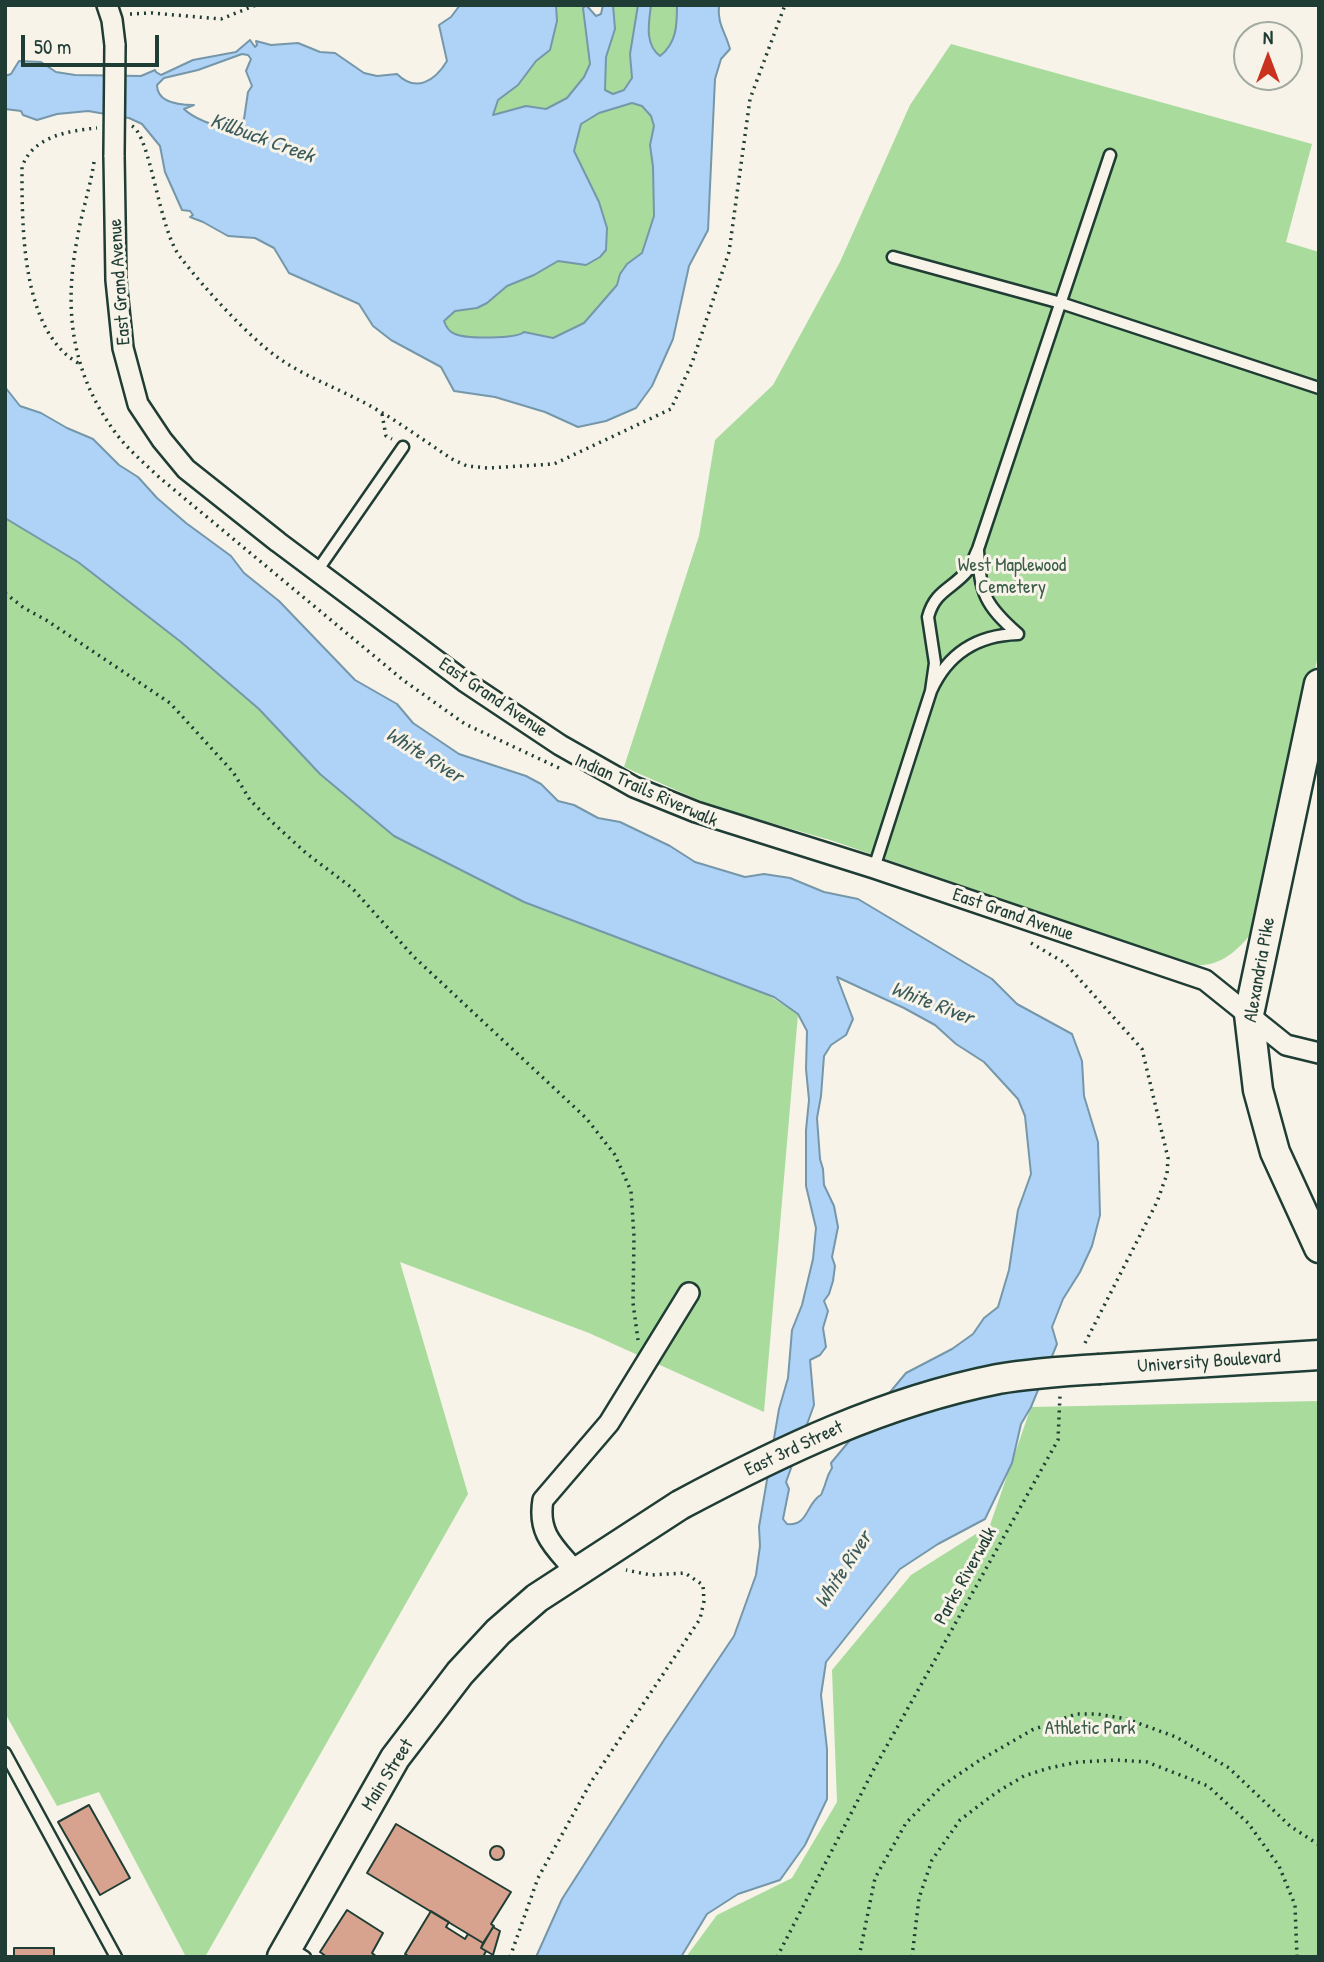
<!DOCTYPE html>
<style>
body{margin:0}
#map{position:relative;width:1324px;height:1962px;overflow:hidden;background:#f7f3e8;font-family:"Patrick Hand",sans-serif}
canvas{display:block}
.frame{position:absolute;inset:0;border:7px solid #1f3d34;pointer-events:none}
.north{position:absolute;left:1233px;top:21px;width:70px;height:70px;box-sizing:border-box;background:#f7f3e8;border:2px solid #a1aaa0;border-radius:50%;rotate:0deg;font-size:19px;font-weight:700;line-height:28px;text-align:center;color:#1f3d34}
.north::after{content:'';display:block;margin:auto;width:24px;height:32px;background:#c8321e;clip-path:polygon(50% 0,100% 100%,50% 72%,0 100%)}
.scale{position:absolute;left:21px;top:35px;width:138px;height:32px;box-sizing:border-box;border:4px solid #1f3d34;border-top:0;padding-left:9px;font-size:21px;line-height:24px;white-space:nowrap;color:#1f3d34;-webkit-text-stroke:5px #f7f3e8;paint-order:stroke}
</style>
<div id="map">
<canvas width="1324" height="1962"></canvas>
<div class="frame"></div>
<div class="north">N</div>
<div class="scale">50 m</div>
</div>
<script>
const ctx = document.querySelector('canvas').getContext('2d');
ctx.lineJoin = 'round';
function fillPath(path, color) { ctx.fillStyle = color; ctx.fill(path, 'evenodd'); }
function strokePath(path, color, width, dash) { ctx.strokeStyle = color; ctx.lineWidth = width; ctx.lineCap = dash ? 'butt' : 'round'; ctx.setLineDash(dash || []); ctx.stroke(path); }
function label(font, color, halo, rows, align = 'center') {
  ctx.font = font + ' "Patrick Hand",sans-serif'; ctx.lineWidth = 6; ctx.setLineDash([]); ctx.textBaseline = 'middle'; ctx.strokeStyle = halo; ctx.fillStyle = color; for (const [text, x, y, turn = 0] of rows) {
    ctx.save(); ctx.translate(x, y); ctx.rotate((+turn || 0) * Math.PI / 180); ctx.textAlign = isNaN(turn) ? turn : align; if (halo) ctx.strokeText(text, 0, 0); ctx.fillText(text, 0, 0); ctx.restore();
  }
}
const green = new Path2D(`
 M 556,5 L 586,5 L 583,8 L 590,64 L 584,77 L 567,98 L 546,109 L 532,108 L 492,115 L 498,100 L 518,85 L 536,61 L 550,50 L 557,21 Z
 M 613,5 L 638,5 L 630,54 L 632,78 L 624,90 L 613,95 L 605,90 L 606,57 L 615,29 Z
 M 651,5 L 677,5 C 677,24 676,43 660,56 C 644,44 649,23 651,5 Z
 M 951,44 L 1312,144 L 1286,242 L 1319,252 L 1319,652 L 1254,930 C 1242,946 1224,964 1203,965 C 1192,966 1179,959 1169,956 L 830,840 L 712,806 L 624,767 L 699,536 L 715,440 L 773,385 L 840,262 L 910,105 Z
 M 633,103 L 642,106 L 651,116 L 654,126 L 650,145 L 653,167 L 654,216 L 642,253 L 620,274 L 617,285 L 584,323 L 553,338 L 524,332 C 515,339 466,339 455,334 C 450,332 446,327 444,322 L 455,310 L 477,308 L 487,303 L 507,286 L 534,275 L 558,261 L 586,265 L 600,257 L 606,250 L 607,228 L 599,202 L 574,151 L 581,123 L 599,113 Z
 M 5,513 L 798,1014 L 764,1412 L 589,1333 L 400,1262 L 468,1494 L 205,1957 L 186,1957 L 99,1792 L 57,1806 L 5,1713 Z
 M 1319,1401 L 1319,1957 L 686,1957 L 717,1915 L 792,1878 L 837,1802 L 832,1670 L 911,1575 L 990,1525 L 1031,1407 Z`);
const water = new Path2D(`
 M 460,5 L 556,5 L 557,21 L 550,50 L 536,61 L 518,85 L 498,100 L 493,115 L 526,106 L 546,109 L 567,98 L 584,77 L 590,64 L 583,8 L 586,5 L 596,16 L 601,14 L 603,5 L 613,5 L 615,29 L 606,57 L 605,90 L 613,94 L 624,90 L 632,78 L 630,54 L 638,5 L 651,5 C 649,22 644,44 660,56 C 677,43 677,24 677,5 L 719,5 C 717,24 725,31 730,49 L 721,59 L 715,79 L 708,230 L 689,266 L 673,339 L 652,386 L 636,408 L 606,421 L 578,427 L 545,412 L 495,397 L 454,391 L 441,367 L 391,340 L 373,326 L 359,304 L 289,273 L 274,248 L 255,238 L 228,236 L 203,222 L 190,217 L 193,215 L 190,211 L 182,210 L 165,172 L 160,146 L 142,124 L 129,118 L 88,111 L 57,114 L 37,120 L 23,115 L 21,111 L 5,109 L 5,76 L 11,74 L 19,61 L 41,62 L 56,72 L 75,75 L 141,76 L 155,70 L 156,72 L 161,75 L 193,60 L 236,52 L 250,40 L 255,47 L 257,45 L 256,41 L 271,45 L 298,43 L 320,52 L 335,53 L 364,73 L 377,76 L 397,74 C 416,93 435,81 447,61 L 439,25 L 451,17 ZM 242,54 L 248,55 L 251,59 L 246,71 L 252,86 L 248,92 L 244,119 C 239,122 233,125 227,126 C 215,128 192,117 184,109 L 194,105 C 180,105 157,103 157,85 L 164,78 L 198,70 ZM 632,103 L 642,106 L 651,116 L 654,126 L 650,145 L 653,167 L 654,216 L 642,253 L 627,264 L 620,274 L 617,285 L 584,323 L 553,338 L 524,332 C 516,339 466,339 455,334 C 449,332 446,327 444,321 L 455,311 L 477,308 L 487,303 L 507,286 L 534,275 L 558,261 L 586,265 L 600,257 L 606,250 L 607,228 L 599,202 L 574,151 L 581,124 L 599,113 Z
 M 5,387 L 20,406 L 41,413 L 67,428 L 93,439 L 119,465 L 138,477 L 157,498 L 186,523 L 231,556 L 244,573 L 279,601 L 355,680 L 397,704 L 413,723 L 459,754 L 526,776 L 541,784 L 558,801 L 574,805 L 598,818 L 620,822 L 670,846 L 695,862 L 745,877 L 764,874 L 790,878 L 824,892 L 858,899 L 992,979 L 1017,1004 L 1072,1034 L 1082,1061 L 1084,1096 L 1098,1142 L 1100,1215 L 1092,1246 L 1080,1272 L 1063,1299 L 1052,1327 L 1057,1344 L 1031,1407 L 1021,1424 L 1012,1463 L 985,1519 L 938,1544 L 900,1569 L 826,1662 L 821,1695 L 827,1749 L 827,1799 L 805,1845 L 780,1880 L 738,1894 L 707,1914 L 681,1957 L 536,1957 L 562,1899 L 664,1740 L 734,1636 L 756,1575 L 760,1546 L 759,1527 L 779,1409 L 788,1378 L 792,1330 L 802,1305 L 813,1259 L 816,1228 L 806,1186 L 806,1130 L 809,1100 L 806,1069 L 807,1031 L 798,1014 L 774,997 L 524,902 L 394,836 L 320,774 L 259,709 L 181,642 L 78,562 L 5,518 ZM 837,977 L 904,1008 L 935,1025 L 956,1044 L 984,1062 L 1018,1099 L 1025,1116 L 1031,1174 L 1018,1210 L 1009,1270 L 998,1307 L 984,1318 L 973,1334 L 952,1349 L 906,1373 L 831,1463 L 832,1468 C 826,1477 827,1481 823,1490 C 820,1499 822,1492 816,1499 C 806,1509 806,1526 787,1524 L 783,1519 L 789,1489 L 786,1482 L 814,1405 L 810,1360 L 820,1355 L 826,1347 L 823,1328 L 828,1311 L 824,1301 L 829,1294 L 833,1281 L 835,1266 L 832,1257 L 838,1227 L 834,1206 L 824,1185 L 823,1169 L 820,1159 L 817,1118 L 821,1096 L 824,1056 L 831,1045 L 846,1035 L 853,1019 Z`);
const building = new Path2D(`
 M 89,1805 L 130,1878 L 100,1895 L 58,1822 Z
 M 396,1824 L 511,1892 L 491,1924 L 494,1926 L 483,1943 L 367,1873 Z
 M490 1853a7 7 0 1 1 14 0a7 7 0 1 1-14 0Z
 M 347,1910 L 383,1933 L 372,1953 L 377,1957 L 327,1957 L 320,1952 Z
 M 431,1911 L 449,1922 L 446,1927 L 465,1939 L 468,1934 L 483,1943 L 481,1948 L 486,1951 L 483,1957 L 410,1957 L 405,1954 Z
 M 493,1927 L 500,1931 L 493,1955 L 481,1948 Z
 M 14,1948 L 54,1948 L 54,1957 L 14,1957 Z`);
const path = new Path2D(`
 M 130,14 L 152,13 L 221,19 L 256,5
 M 132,126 C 151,136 159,232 181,258 C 205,289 247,335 277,357 C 301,374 327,384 353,397 C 387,413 420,438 452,459 L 467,466 L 488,468 L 554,464 L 671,409 L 692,363 L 729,252 L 750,99 L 785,5
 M 94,162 C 90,189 81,214 77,240 C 64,308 71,370 112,428 C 125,447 143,462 160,478 L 403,680 L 465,724 L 559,768
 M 78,363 C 21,330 22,226 22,167 C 33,136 68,131 97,128
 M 382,414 L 386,436 L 392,439
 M 5,593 L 24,608 L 46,620 L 170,703 L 233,772 L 250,800 L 272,822 L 306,853 L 352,888 L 414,957 L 586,1118 L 615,1155 L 631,1191 L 634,1236 L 633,1303 L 638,1340
 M 1031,943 L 1065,963 L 1142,1049 L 1168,1158 L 1167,1174 L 1157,1202 L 1083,1347
 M 510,1957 L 538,1878 L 591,1782 L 700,1619 L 704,1601 L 703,1585 L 685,1573 L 651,1575 L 626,1570
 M 777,1957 L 875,1767 L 1058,1440 L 1060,1395
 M 859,1957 L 875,1878 L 906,1823 L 943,1785 L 980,1760 L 1032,1730 L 1076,1714 L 1097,1714 L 1127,1719 L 1176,1737 L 1229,1768 L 1290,1826 L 1319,1845
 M 912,1957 L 919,1898 L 932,1860 L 960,1820 L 997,1792 L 1024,1776 L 1049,1768 L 1078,1762 L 1117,1760 L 1147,1762 L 1208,1786 L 1248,1823 L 1279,1866 L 1295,1905 L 1297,1957`);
const lane = new Path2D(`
 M 893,257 L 1061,303 L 1319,388
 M 978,550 C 980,594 985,605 1018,634
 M 317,571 L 403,447
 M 1018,634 C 977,635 948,653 931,691 L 935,663 L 928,617 C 935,590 953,589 968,570 C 972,564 975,555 978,549 L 1110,155
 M 874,868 L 931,691
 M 5,1753 L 116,1957
 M 289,1947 L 305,1957`);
const street = new Path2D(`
 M 107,5 L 112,20 L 115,45
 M 114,155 L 116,280 L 123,348 L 138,404 L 162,440 L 186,469 L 278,542 L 464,681 L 560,745 L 634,787 L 696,812 L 874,868 L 1205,980 L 1286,1045 L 1319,1053
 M 576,1572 C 556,1548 537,1535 543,1500 L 609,1423 L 689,1293`);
const secondary = new Path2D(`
 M 1319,684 L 1249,1014 L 1258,1090 L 1275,1152 L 1319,1248
 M 1100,1369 L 1319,1355
 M 282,1957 L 395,1758 L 460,1673 L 498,1632 L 537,1598 L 680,1505`);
const streetBridge = new Path2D(`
 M 114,155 L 115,45`);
const secondaryBridge = new Path2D(`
 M 680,1505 C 783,1450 883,1402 998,1379 C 1032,1373 1066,1371 1100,1369`);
const streetNames = [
 ["East Grand Avenue",120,282,-94],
 ["East Grand Avenue",493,698,34],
 ["Indian Trails Riverwalk",646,791,24],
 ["East Grand Avenue",1013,915,19],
 ["Alexandria Pike",1260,970,-80],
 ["University Boulevard",1209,1362,-4],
 ["East 3rd Street",794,1449,-25],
 ["Parks Riverwalk",966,1576,-61],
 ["Main Street",388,1775,-58]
];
const parkNames = [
 ["West Maplewood",1012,566],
 ["Cemetery",1012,588],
 ["Athletic Park",1090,1729]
];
const waterNames = [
 ["Killbuck Creek",262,139,20],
 ["White River",424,756,32],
 ["White River",932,1004,21],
 ["White River",844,1570,-57]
];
fillPath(green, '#a9db9c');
fillPath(water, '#aed3f7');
strokePath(water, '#7597a9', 2);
fillPath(building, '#d8a38e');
strokePath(building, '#1f3d34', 2);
strokePath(lane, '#1f3d34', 15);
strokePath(street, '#1f3d34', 24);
strokePath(secondary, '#1f3d34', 33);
strokePath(path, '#1f3d34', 3.5, [2, 5]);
strokePath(lane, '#f7f3e8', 10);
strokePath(street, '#f7f3e8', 19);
strokePath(secondary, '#f7f3e8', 28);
strokePath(streetBridge, '#1f3d34', 24, []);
strokePath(secondaryBridge, '#1f3d34', 33, []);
strokePath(streetBridge, '#f7f3e8', 19);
strokePath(secondaryBridge, '#f7f3e8', 28);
label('19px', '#1f3d34', '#f7f3e8', streetNames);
label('19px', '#3b5d49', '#f7f3e8', parkNames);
label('italic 21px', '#3c5b5b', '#f7f3e8', waterNames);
</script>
